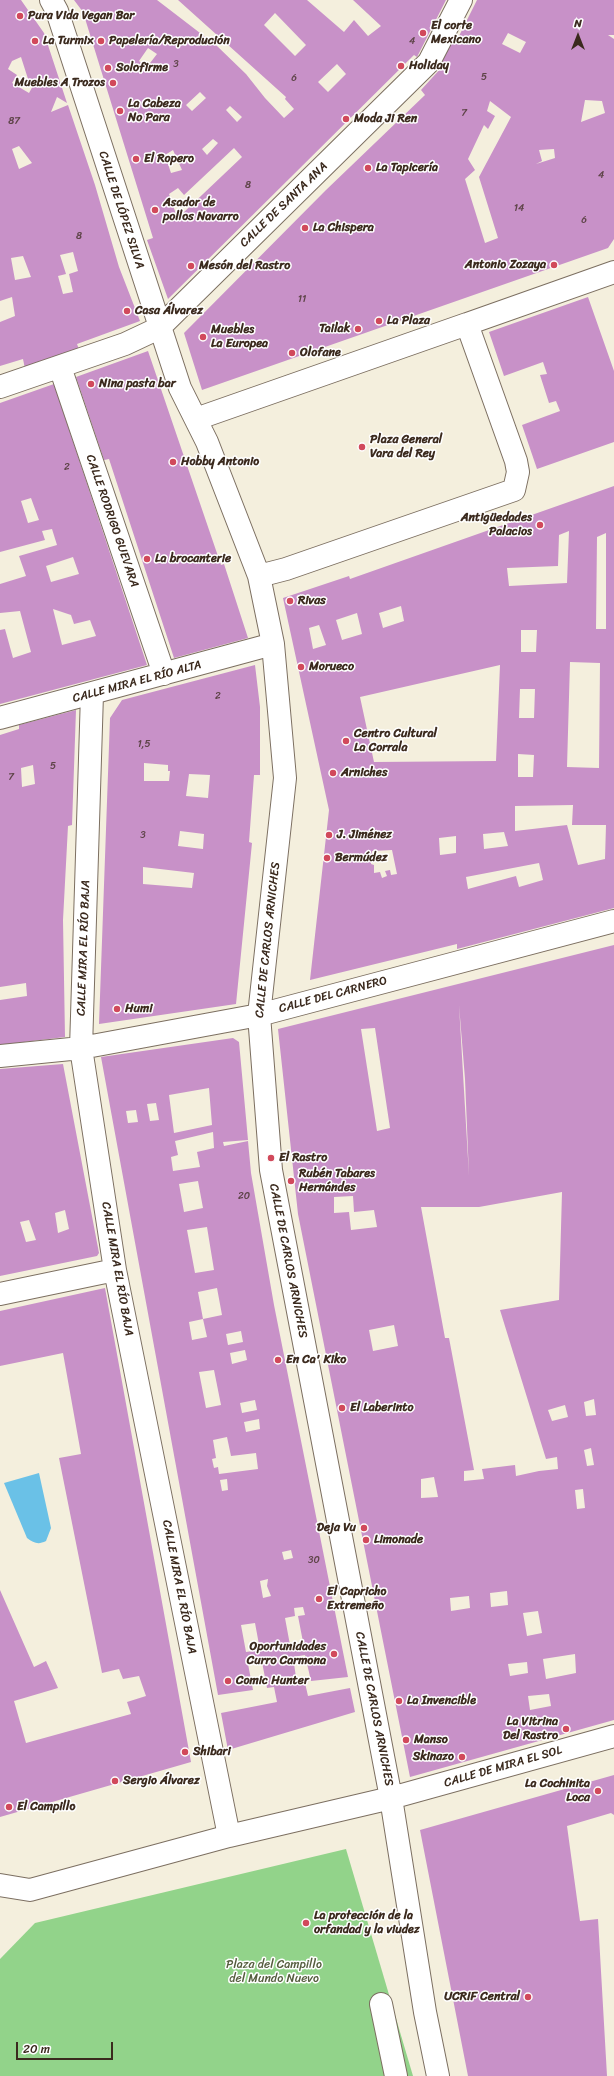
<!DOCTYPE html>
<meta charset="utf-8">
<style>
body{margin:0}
#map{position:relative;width:614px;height:2076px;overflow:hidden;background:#f4efdd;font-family:Sriracha,sans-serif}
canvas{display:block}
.north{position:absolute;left:558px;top:16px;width:40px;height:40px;-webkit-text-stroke:3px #fff;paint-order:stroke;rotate:0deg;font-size:11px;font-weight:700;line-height:16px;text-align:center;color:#3b2a1e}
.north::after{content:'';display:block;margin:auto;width:14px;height:18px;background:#3b2a1e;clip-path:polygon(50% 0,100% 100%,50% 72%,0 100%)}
.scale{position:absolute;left:16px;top:2042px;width:97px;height:18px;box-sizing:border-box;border:2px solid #3b2a1e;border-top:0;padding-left:5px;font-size:12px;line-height:14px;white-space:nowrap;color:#3b2a1e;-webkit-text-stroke:3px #fff;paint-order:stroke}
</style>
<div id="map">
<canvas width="614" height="2076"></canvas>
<div class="north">N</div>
<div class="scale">20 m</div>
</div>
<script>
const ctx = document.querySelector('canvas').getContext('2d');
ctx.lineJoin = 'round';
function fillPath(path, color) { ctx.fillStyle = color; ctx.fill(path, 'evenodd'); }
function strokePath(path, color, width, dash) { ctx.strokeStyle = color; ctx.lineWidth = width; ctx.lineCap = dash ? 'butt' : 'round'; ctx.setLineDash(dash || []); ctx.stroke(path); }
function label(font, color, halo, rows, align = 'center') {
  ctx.font = font + ' Sriracha,sans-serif'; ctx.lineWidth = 3; ctx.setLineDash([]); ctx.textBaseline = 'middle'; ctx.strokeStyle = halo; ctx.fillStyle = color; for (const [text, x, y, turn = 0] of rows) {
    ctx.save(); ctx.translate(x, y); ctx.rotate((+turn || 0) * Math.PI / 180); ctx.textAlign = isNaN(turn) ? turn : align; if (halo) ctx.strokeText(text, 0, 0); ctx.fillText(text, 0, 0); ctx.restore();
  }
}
const green = new Path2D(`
 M 346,1849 L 413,2076 L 0,2076 L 0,1959 L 35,1923 Z`);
const water = new Path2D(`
 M 39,1473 L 51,1528 L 46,1541 C 38,1545 34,1543 27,1538 L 4,1483 Z`);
const building = new Path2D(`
 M 0,0 L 21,0 L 44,33 L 67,103 L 57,97 L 51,112 L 68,105 L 95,185 L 119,267 L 140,321 L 77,344 L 80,352 L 25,369 L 23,359 L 0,366 L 0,322 L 15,316 L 12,297 L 0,301 ZM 21,57 L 29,82 L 34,84 L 29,93 L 12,83 L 17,75 L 8,69 L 12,61 ZM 19,146 L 32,163 L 19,169 L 12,149 ZM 73,252 L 78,271 L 69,274 L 73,292 L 63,294 L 58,276 L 66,274 L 60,255 ZM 23,256 L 31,277 L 15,280 L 11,258 Z
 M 74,0 L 157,0 L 217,46 L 246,74 L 265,98 L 284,118 L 294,109 L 285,99 L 286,97 L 178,0 L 307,0 L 344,32 L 354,20 L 368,36 L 381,26 L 353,0 L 446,0 L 417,57 L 414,55 L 168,299 L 147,240 L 153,238 L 83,12 ZM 275,13 L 306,45 L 295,56 L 264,25 ZM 148,48 L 157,54 L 147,67 L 139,61 ZM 337,64 L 346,74 L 328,92 L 318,82 ZM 200,92 L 206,98 L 192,111 L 186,105 ZM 230,106 L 242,117 L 237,122 L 226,110 ZM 213,139 L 218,143 L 207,155 L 202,149 ZM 234,148 L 242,157 L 183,213 L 176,214 L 169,194 L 178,188 L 184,195 ZM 173,150 L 182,170 L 171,173 L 165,155 Z
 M 477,0 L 614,0 L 614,35 L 608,35 L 614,39 L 614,239 L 608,248 L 202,390 L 184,333 L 326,190 L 425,95 L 421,90 L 442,67 L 438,64 L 453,37 L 457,40 ZM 508,33 L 526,42 L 520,53 L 502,44 ZM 585,100 L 602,101 L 605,113 L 581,122 ZM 490,101 L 511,117 L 479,177 L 498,238 L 485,243 L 465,179 L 475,170 L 468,159 L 484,125 L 488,129 L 495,116 L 487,111 ZM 554,149 L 555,158 L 536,164 L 542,161 L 539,150 Z
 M 588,297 L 614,371 L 614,442 L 537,469 L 522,425 L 560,411 L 556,401 L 549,403 L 540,375 L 547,374 L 543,362 L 504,376 L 489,332 Z
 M 148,351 L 221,565 L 224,564 L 248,638 L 174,658 L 109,459 L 104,460 L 76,377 Z
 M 54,384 L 147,665 L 0,704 L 0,630 L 5,629 L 13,658 L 31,652 L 20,611 L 0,613 L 0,584 L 26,576 L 19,556 L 57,545 L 52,529 L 42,531 L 45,540 L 0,552 L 0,403 ZM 31,498 L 39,520 L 28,523 L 21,501 ZM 73,557 L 79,574 L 51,582 L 46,566 ZM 53,609 L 71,615 L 74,624 L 90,620 L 96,636 L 62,645 Z
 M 614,486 L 614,908 L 457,949 L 457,944 L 310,980 L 329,810 L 283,598 L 349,576 L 350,579 ZM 569,531 L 567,583 L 509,586 L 507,568 L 558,566 L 559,535 ZM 606,533 L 606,629 L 596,629 L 597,537 ZM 401,606 L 404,621 L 383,628 L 379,613 ZM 357,613 L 362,634 L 342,640 L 336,620 ZM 319,625 L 326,645 L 313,649 L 309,628 ZM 521,630 L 537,630 L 536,652 L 521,652 ZM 570,662 L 600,663 L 599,768 L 567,767 ZM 500,665 L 496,761 L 374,762 L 360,697 ZM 520,689 L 535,689 L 534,718 L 519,718 ZM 518,754 L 534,755 L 533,777 L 518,777 ZM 573,805 L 572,825 L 606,825 L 605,859 L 578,865 L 567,825 L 515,831 L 515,806 ZM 504,832 L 508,846 L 484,849 L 483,834 ZM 456,836 L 456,853 L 440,855 L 439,838 ZM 392,850 L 397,874 L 391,875 L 390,870 L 385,871 L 387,876 L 382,878 L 380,872 L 374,873 L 374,865 L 371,864 L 372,851 ZM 539,863 L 543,880 L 519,887 L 516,876 L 468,889 L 466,877 Z
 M 255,665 L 260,707 L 260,775 L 254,775 L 249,842 L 252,843 L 236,1004 L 99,1024 L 110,718 L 122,700 ZM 144,763 L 168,765 L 168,771 L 170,771 L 169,781 L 144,781 ZM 189,774 L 210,775 L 208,798 L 186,796 ZM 180,831 L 204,834 L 203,849 L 178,846 ZM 143,867 L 194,873 L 192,888 L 143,884 Z
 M 76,710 L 72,825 L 68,826 L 63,920 L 65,1037 L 0,1045 L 0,1000 L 27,996 L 26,983 L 0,987 L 0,735 L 19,729 L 19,725 ZM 33,765 L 35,784 L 22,787 L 21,768 Z
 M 614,945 L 614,1720 L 410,1777 L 298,1214 L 278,1029 ZM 459,1005 L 465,1079 L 469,1176 ZM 375,1028 L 390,1128 L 377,1131 L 361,1029 ZM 562,1192 L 559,1300 L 500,1310 L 546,1459 L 557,1457 L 558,1469 L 539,1471 L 516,1476 L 515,1465 L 482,1469 L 484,1479 L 464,1481 L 464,1471 L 474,1470 L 449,1338 L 445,1338 L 421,1207 L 479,1207 ZM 353,1196 L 354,1212 L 374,1210 L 377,1227 L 351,1230 L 349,1212 L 334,1213 L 334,1197 ZM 394,1325 L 398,1346 L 373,1351 L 369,1330 ZM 594,1399 L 596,1415 L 586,1416 L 584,1402 ZM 565,1405 L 568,1417 L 552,1421 L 548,1410 ZM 591,1448 L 594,1465 L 587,1466 L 584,1450 ZM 434,1477 L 438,1497 L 421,1498 L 421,1479 ZM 583,1489 L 585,1508 L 577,1509 L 575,1490 ZM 507,1591 L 508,1605 L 491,1607 L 490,1593 ZM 469,1596 L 470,1608 L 451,1611 L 450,1598 ZM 538,1611 L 542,1633 L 527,1636 L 523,1613 ZM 575,1654 L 576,1673 L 546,1679 L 543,1659 ZM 527,1662 L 528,1673 L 510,1676 L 508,1664 ZM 549,1694 L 551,1706 L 530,1710 L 528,1696 Z
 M 233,1038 L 239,1042 L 248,1140 L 223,1142 L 224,1146 L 248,1141 L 251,1173 L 274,1305 L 348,1677 L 311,1681 L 305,1655 L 293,1657 L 297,1684 L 305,1683 L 308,1696 L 350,1688 L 355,1712 L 228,1750 L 221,1713 L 277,1702 L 274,1687 L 267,1688 L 262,1662 L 248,1664 L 253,1690 L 218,1695 L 101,1057 ZM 209,1088 L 212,1125 L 174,1133 L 169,1095 ZM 156,1103 L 159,1120 L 150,1121 L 147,1104 ZM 136,1110 L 138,1122 L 128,1123 L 126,1111 ZM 213,1132 L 214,1148 L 197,1152 L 200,1167 L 173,1171 L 171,1157 L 178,1155 L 175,1141 ZM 198,1181 L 203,1208 L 184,1212 L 179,1184 ZM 207,1227 L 214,1270 L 195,1273 L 187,1230 ZM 217,1288 L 222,1315 L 203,1319 L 207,1337 L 192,1340 L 189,1322 L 203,1319 L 198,1292 ZM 241,1331 L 243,1342 L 228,1345 L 226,1334 ZM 245,1350 L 247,1360 L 232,1364 L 230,1353 ZM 214,1370 L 221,1405 L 206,1408 L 199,1372 ZM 255,1400 L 257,1410 L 242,1413 L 240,1403 ZM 259,1419 L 260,1429 L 246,1432 L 244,1422 ZM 227,1437 L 231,1456 L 256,1453 L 258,1469 L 219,1474 L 218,1467 L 214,1468 L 212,1459 L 216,1458 L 213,1440 ZM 227,1479 L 228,1490 L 222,1491 L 220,1480 ZM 291,1550 L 293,1558 L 284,1560 L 282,1552 ZM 268,1579 L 267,1586 L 271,1596 L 263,1598 L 260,1581 ZM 303,1607 L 305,1615 L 298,1616 L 303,1642 L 290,1645 L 285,1618 L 295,1616 L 294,1608 ZM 255,1623 L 260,1650 L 246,1652 L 241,1625 Z
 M 63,1064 L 99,1253 L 97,1256 L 0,1276 L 0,1069 ZM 65,1210 L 69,1229 L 58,1233 L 55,1213 ZM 29,1220 L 36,1240 L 26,1242 L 20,1222 Z
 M 105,1288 L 191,1762 L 0,1817 L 0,1590 L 34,1667 L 46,1661 L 58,1688 L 14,1701 L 26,1743 L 131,1714 L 127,1702 L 146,1696 L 139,1676 L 123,1679 L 119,1669 L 102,1673 L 59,1458 L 81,1454 L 63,1353 L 0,1366 L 0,1311 Z
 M 614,1775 L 614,1815 L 611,1813 L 567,1826 L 580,1921 L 598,1919 L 607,2076 L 468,2076 L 420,1830 Z`);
const minor = new Path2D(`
 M 51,0 L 57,11 L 180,388 L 207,442 L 259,576 L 273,644 L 285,778 L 259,1015 L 271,1170 L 391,1798 L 425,2012 L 438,2076
 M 467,324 L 614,272
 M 60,367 L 164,674
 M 0,387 L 125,344 L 159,328 L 429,62 L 461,0
 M 196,419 L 467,324 L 516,461 L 518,472 L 514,490 L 286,569 L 259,576
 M 92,694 L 81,1048 L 115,1270 L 229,1836
 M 0,718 L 273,644
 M 0,1056 L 81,1048 L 259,1015 L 614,921
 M 0,1294 L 115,1270
 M 0,1885 L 30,1890 L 229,1836 L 391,1798 L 614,1736
 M 381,2004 L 396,2076`);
const markers = [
 [20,16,4,"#d1495b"],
 [423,33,4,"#d1495b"],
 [35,41,4,"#d1495b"],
 [101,41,4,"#d1495b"],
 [401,66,4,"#d1495b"],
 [108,68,4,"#d1495b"],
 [113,83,4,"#d1495b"],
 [120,111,4,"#d1495b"],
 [346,119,4,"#d1495b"],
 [136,159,4,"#d1495b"],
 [368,168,4,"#d1495b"],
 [155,210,4,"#d1495b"],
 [305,228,4,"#d1495b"],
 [554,265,4,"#d1495b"],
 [191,266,4,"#d1495b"],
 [127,311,4,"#d1495b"],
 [379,321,4,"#d1495b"],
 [358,329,4,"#d1495b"],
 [203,337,4,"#d1495b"],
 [292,353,4,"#d1495b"],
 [91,384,4,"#d1495b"],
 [362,447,4,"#d1495b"],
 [173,462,4,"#d1495b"],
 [540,525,4,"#d1495b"],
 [147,559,4,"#d1495b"],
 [290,601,4,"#d1495b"],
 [301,667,4,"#d1495b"],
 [346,741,4,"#d1495b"],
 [333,773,4,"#d1495b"],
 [329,835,4,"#d1495b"],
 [327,858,4,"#d1495b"],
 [117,1009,4,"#d1495b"],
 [271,1158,4,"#d1495b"],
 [291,1181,4,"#d1495b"],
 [278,1360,4,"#d1495b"],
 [342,1408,4,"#d1495b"],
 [364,1528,4,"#d1495b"],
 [366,1540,4,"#d1495b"],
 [319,1599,4,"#d1495b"],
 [334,1654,4,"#d1495b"],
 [228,1681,4,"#d1495b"],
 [399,1701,4,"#d1495b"],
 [566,1729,4,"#d1495b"],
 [406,1740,4,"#d1495b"],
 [185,1752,4,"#d1495b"],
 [462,1757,4,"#d1495b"],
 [115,1781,4,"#d1495b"],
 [598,1791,4,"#d1495b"],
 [9,1807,4,"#d1495b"],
 [306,1923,4,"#d1495b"],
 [528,1997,4,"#d1495b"]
];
const numberNames = [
 ["4",412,41],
 ["3",176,64],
 ["5",484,77],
 ["6",294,78],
 ["7",464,113],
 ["87",14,121],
 ["4",601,175],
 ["8",248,185],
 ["14",519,208],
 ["6",584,220],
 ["8",79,236],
 ["11",302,299],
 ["2",67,467],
 ["2",218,696],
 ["1,5",144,744],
 ["5",53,766],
 ["7",11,777],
 ["3",143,835],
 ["20",244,1196],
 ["30",314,1560]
];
const poiNames = [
 ["Pura Vida Vegan Bar",28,16],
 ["El corte",431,26],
 ["Mexicano",431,40],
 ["La Turmix",43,41],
 ["Papelería/Reprodución",109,41],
 ["Holiday",409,66],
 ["Solofirme",116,68],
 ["Muebles A Trozos",105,83,"right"],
 ["La Cabeza",128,104],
 ["No Para",128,118],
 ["Moda Ji Ren",354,119],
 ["El Ropero",144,159],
 ["La Tapicería",376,168],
 ["Asador de",163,203],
 ["pollos Navarro",163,217],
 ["La Chispera",313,228],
 ["Antonio Zozaya",546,265,"right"],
 ["Mesón del Rastro",199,266],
 ["Casa Álvarez",135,311],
 ["La Plaza",387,321],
 ["Tailak",350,329,"right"],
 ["Muebles",211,330],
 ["La Europea",211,344],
 ["Olofane",300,353],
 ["Nina pasta bar",99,384],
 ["Plaza General",370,440],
 ["Vara del Rey",370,454],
 ["Hobby Antonio",181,462],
 ["Antigüedades",532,518,"right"],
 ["Palacios",532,532,"right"],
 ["La brocanterie",155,559],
 ["Rivas",298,601],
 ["Morueco",309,667],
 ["Centro Cultural",354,734],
 ["La Corrala",354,748],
 ["Arniches",341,773],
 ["J. Jiménez",337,835],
 ["Bermúdez",335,858],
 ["Humi",125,1009],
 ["El Rastro",279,1158],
 ["Rubén Tabares",299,1174],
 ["Hernándes",299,1188],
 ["En Ca' Kiko",286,1360],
 ["El Laberinto",350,1408],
 ["Deja Vu",356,1528,"right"],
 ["Limonade",374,1540],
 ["El Capricho",327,1592],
 ["Extremeño",327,1606],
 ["Oportunidades",326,1647,"right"],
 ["Curro Carmona",326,1661,"right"],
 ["Comic Hunter",236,1681],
 ["La Invencible",407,1701],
 ["La Vitrina",558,1722,"right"],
 ["Del Rastro",558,1736,"right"],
 ["Manso",414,1740],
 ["Shibari",193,1752],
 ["Skinazo",454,1757,"right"],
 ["Sergio Álvarez",123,1781],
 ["La Cochinita",590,1784,"right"],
 ["Loca",590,1798,"right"],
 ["El Campillo",17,1807],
 ["La protección de la",314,1916],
 ["orfandad y la viudez",314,1930],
 ["UCRIF Central",520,1997,"right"]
];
const streetNames = [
 ["CALLE DE SANTA ANA",284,205,-44],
 ["CALLE DE LÓPEZ SILVA",121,210,72],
 ["CALLE RODRIGO GUEVARA",112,521,71],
 ["CALLE MIRA EL RÍO ALTA",137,682,-15],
 ["CALLE DE CARLOS ARNICHES",268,940,-84],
 ["CALLE MIRA EL RÍO BAJA",84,948,-88],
 ["CALLE DEL CARNERO",333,995,-15],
 ["CALLE DE CARLOS ARNICHES",288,1261,79],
 ["CALLE MIRA EL RÍO BAJA",117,1269,80],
 ["CALLE MIRA EL RÍO BAJA",179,1587,79],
 ["CALLE DE CARLOS ARNICHES",374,1709,79],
 ["CALLE DE MIRA EL SOL",503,1767,-16]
];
const parkNames = [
 ["Plaza del Campillo",274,1965],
 ["del Mundo Nuevo",274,1979]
];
fillPath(green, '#92d38a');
fillPath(water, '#6ac1e7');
fillPath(building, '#c891c8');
strokePath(minor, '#7c6f61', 24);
strokePath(minor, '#fff', 22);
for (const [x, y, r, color] of markers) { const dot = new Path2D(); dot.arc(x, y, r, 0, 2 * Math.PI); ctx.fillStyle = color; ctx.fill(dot); strokePath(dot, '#fff', 1.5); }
label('10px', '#5e4448', null, numberNames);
label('bold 12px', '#3b2a1e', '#fff', poiNames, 'left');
label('12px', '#3b2a1e', '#fff', streetNames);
label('12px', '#555d3e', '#fff', parkNames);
</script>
